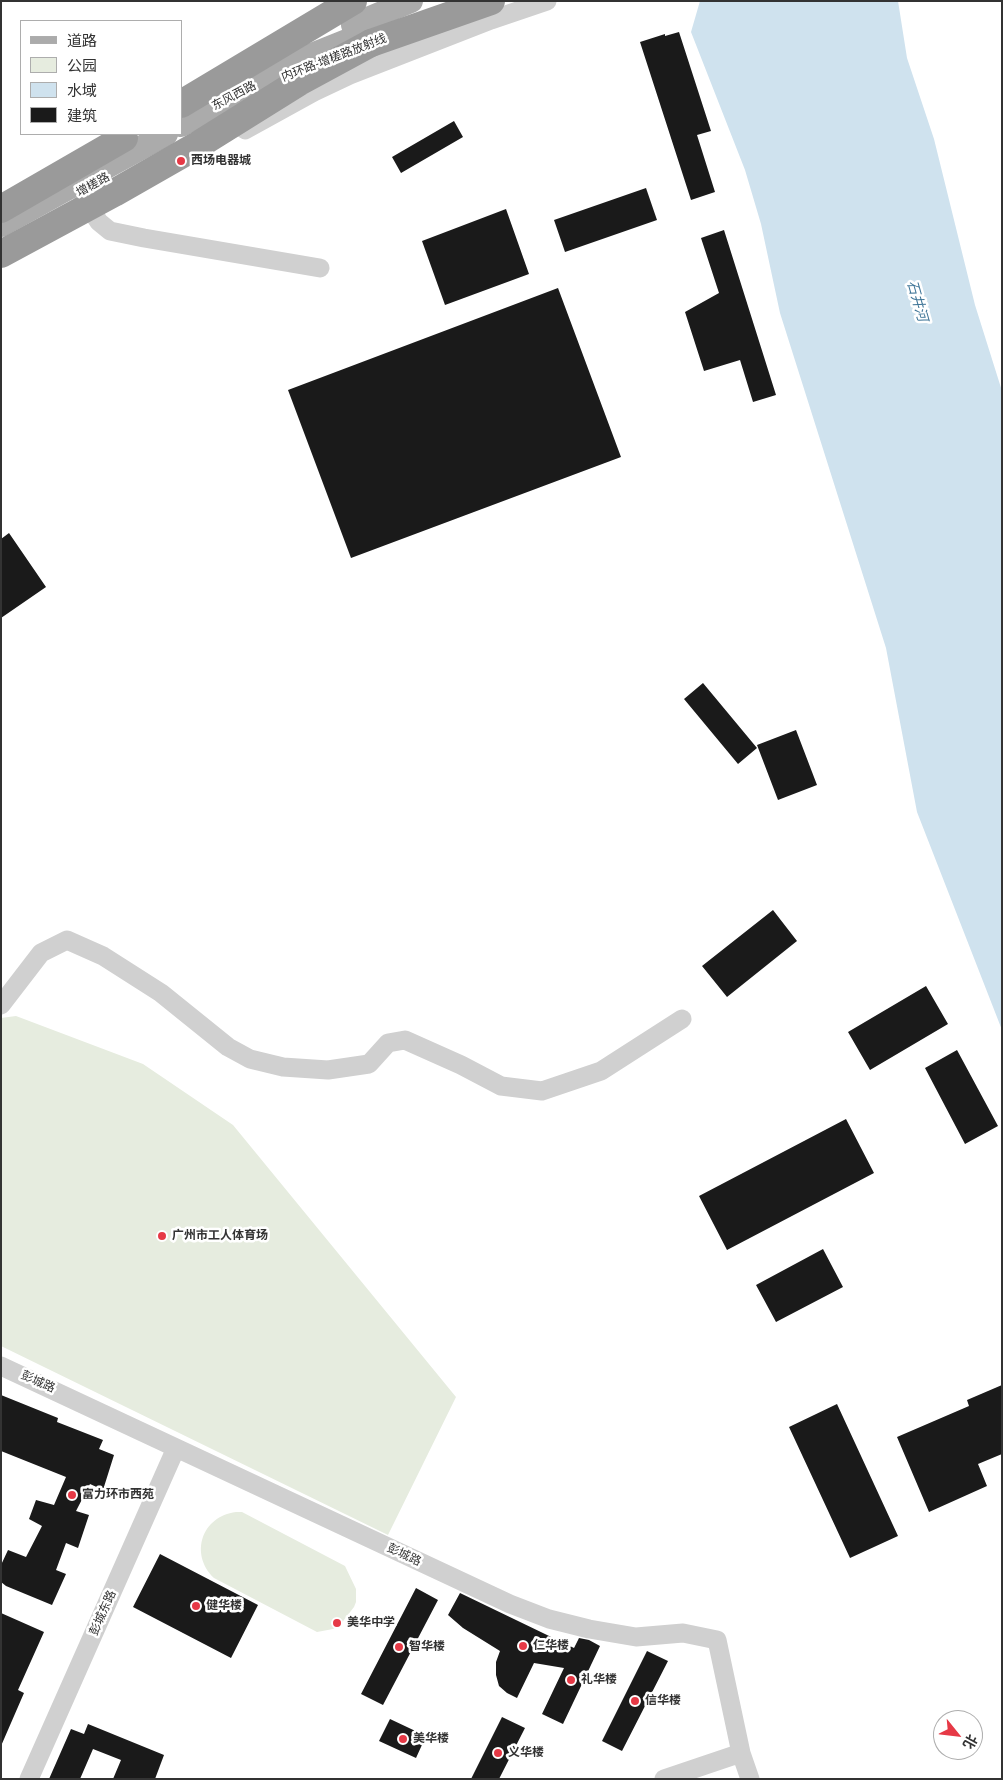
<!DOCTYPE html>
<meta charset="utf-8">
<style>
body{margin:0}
#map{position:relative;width:1003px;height:1780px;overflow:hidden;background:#fff;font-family:"PT Sans Narrow","Noto Sans SC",sans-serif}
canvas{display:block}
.frame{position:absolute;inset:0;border:2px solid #333;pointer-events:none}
.legend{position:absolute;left:20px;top:20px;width:162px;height:115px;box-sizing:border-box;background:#fff;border:1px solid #adadad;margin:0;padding:6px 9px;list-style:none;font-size:15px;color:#333}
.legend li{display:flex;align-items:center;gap:10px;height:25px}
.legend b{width:25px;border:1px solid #adadad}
.north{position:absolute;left:933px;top:1710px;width:50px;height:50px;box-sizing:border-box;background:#fff;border:1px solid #adadad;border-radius:50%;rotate:119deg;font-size:14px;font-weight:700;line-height:20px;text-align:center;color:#333}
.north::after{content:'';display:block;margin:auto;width:18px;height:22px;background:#e63946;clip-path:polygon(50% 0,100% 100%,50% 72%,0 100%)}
</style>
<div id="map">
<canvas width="1003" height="1780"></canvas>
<div class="frame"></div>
<ul class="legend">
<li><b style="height:6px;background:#ababab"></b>道路</li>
<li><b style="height:14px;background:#e6ecdf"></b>公园</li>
<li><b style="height:14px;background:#cfe2ee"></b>水域</li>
<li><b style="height:14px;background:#1a1a1a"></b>建筑</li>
</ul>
<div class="north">北</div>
</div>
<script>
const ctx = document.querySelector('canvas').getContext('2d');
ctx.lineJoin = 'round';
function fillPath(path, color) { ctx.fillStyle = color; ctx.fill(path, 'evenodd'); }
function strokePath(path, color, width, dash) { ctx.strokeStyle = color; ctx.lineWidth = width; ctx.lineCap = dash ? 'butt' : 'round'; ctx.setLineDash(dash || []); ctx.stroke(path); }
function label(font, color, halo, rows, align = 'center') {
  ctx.font = font + ' "PT Sans Narrow","Noto Sans SC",sans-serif'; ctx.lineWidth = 5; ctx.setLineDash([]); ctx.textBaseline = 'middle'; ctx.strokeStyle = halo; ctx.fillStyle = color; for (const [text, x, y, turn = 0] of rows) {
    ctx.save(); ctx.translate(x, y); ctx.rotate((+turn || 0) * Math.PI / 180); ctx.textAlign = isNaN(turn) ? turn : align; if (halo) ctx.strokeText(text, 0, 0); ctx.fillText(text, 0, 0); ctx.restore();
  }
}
const green = new Path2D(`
 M 16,1016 L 143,1064 L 233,1125 L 456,1397 L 388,1535 L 1,1346 L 1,1018 Z
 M 236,1512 L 242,1512 L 345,1566 L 356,1589 L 356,1602 L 354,1607 L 340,1625 L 333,1629 L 317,1632 L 214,1578 C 189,1554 202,1516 236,1512 Z`);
const water = new Path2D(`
 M 700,1 L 898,1 L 907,58 L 934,139 L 975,305 L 1002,391 L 1002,1030 L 917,812 L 886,648 L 780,313 L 761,224 L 745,170 L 691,32 Z`);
const building = new Path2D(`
 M 679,32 L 711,131 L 697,135 L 715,192 L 691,200 L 640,42 L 665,34 L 665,36 Z
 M 454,121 L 463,137 L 401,173 L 392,157 Z
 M 646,188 L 657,220 L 565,252 L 554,220 Z
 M 506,209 L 529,274 L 445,305 L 422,241 Z
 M 724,230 L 776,395 L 753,402 L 740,360 L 704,371 L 685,312 L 719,293 L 701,238 Z
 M 558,288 L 621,457 L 351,558 L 288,390 Z
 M 9,533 L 46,587 L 1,618 L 1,539 Z
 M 703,683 L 757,748 L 738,764 L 684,699 Z
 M 796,730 L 817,785 L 778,800 L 757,745 Z
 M 773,910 L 797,941 L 727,997 L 702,966 Z
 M 926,986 L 948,1024 L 870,1070 L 848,1032 Z
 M 957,1050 L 998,1126 L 965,1144 L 925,1068 Z
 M 846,1119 L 874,1173 L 727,1250 L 699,1196 Z
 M 823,1249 L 843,1287 L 776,1322 L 756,1285 Z
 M 1002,1385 L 1002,1454 L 978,1464 L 987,1486 L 929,1512 L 897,1437 L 969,1406 L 967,1400 Z
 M 1,1395 L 58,1418 L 57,1422 L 103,1440 L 99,1449 L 114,1455 L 103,1490 L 90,1484 L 76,1511 L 89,1515 L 78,1548 L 66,1543 L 56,1570 L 66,1574 L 52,1605 L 6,1586 L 1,1582 L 1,1565 L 8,1550 L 26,1557 L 42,1526 L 29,1519 L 36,1500 L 54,1505 L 66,1477 L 1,1451 Z
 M 837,1404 L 898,1536 L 850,1558 L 789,1427 Z
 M 160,1554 L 258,1605 L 231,1658 L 133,1607 Z
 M 416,1588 L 438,1600 L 383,1705 L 361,1694 Z
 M 460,1593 L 574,1648 L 579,1638 L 589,1640 L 600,1646 L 563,1724 L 542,1714 L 564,1668 L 534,1663 L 517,1698 L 507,1693 L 499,1686 L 496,1675 L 496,1662 L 500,1651 L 463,1628 L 448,1615 Z
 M 1,1613 L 44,1632 L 18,1690 L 24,1693 L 1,1746 Z
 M 647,1651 L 668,1661 L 622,1751 L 602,1741 Z
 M 502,1717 L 525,1728 L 499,1779 L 471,1779 Z
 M 390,1719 L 426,1736 L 416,1758 L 379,1741 Z
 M 88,1724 L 164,1755 L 155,1779 L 113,1779 L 121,1760 L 93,1749 L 80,1779 L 49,1779 L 71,1729 L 84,1734 Z`);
const minor = new Path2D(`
 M 245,130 L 314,92 L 350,75 L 491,20 L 547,1
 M 83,198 L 99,222 L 110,231 L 144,238 L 320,268
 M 1,1005 L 41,953 L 67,940 L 103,956 L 161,993 L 228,1047 L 250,1059 L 283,1067 L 328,1070 L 369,1064 L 388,1043 L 405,1040 L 461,1065 L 501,1086 L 542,1091 L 601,1071 L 682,1019
 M 1,1366 L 510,1604 L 549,1619 L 589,1629 L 636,1637 L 683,1633 L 717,1640 L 741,1753 L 750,1779
 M 29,1779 L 176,1448
 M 664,1779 L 741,1753`);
const major = new Path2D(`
 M 353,25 L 411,1
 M 266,91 L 307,57
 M 181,125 L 307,57 L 377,29
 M 1,225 L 166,134`);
const highway = new Path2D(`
 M 371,43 L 491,1`);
const highwayBridge = new Path2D(`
 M 181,104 L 353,1
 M 1,209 L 124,138
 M 1,254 L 114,193 L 198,145 L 299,82 L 371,43`);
const markers = [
 [181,161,5,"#e63946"],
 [162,1236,5,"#e63946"],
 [72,1495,5,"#e63946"],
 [196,1606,5,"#e63946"],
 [337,1623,5,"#e63946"],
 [523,1646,5,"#e63946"],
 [399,1647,5,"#e63946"],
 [571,1680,5,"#e63946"],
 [635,1701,5,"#e63946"],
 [403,1739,5,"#e63946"],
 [498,1753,5,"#e63946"]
];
const streetNames = [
 ["内环路-增槎路放射线",334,58,-21],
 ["东风西路",234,96,-28],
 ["增槎路",93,185,-29],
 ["彭城路",38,1382,24],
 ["彭城路",404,1555,25],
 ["彭城东路",103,1613,-66]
];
const poiNames = [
 ["西场电器城",191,161],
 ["广州市工人体育场",172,1236],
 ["富力环市西苑",82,1495],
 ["健华楼",206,1606],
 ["美华中学",347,1623],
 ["仁华楼",533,1646],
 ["智华楼",409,1647],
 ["礼华楼",581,1680],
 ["信华楼",645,1701],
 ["美华楼",413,1739],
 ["义华楼",508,1753]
];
const waterNames = [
 ["石井河",917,301,74]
];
fillPath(green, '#e6ecdf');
fillPath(water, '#cfe2ee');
fillPath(building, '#1a1a1a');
strokePath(minor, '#d0d0d0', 19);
strokePath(major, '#ababab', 24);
strokePath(highway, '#9a9a9a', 28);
strokePath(highwayBridge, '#9a9a9a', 28);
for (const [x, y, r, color] of markers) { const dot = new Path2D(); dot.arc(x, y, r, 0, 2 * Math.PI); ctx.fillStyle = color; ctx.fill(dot); strokePath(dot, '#fff', 2); }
label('12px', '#333', '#fff', streetNames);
label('bold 12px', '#333', '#fff', poiNames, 'left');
label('italic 14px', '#3f7597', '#fff', waterNames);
</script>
